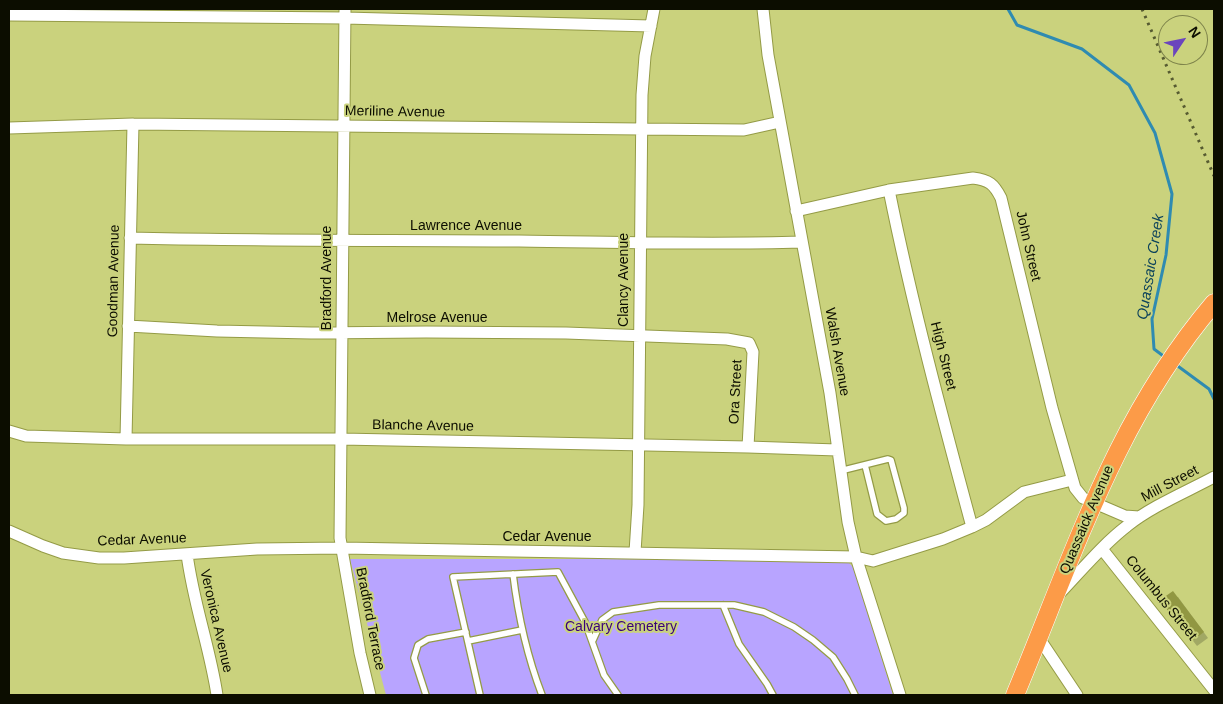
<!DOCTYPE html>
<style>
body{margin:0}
#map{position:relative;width:1223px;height:704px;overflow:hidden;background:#cad27d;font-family:Arial,sans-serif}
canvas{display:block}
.frame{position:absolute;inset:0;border:10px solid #0c0d00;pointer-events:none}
.north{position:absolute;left:1158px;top:15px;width:50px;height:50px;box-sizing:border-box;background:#cad27d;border:1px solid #7e834b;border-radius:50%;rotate:56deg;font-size:14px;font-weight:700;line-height:20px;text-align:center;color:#0c0d00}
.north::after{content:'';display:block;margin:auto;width:18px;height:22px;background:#6b45bd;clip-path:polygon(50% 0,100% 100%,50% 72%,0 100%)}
</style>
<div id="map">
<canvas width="1223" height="704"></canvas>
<div class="frame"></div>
<div class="north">N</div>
</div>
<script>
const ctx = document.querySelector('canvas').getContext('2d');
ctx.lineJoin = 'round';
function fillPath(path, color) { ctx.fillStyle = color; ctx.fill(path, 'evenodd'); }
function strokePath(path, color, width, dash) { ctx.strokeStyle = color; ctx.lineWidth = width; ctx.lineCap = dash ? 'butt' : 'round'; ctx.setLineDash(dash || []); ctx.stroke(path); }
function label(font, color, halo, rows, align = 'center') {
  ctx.font = font + ' Arial,sans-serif'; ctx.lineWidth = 4; ctx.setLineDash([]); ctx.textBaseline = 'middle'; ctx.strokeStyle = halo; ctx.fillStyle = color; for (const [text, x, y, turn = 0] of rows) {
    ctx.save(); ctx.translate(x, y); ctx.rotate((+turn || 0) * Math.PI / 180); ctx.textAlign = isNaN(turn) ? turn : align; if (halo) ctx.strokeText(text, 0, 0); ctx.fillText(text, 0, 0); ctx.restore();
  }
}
const green = new Path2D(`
 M 350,559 L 589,559 L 847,561 L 853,567 L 893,695 L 386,695 Z`);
const shadow = new Path2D(`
 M 1178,597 L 1208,638 L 1197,646 L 1162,601 Z`);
const stream = new Path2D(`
 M 1008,9 L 1017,25 L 1082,49 L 1129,85 L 1155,133 L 1172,194 L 1166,255 L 1152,319 L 1154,349 L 1166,358
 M 1175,364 L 1209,389 L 1214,399`);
const building = new Path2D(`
 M 1173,591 L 1204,632 L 1191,642 L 1160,600 Z`);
const service = new Path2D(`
 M 840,471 L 888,459 L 891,460 L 904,508 L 904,513 L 896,519 L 886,521 L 877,514 L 865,465
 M 513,574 C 518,615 527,656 542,695
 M 723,605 L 739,644 L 767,684 L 773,695
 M 593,640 L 602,620 L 613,612 L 659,605 L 734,605 L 764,612 L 794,627 L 813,640 L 833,657 L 847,679 L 855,695
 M 468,641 L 522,630
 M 426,695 L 414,658 L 418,645 L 428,639 L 466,632
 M 480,695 L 453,577 L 558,572 L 585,622 L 604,675 L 618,695`);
const minor = new Path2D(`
 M 345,9 L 340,538 L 360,653 L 370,695
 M 763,9 L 768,55 L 830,393 L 848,522 L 856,557 L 900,695
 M 9,15 L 345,18 L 651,26
 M 9,128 L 133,124 L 744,130 L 780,122
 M 889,190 C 912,304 942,416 972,527
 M 796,211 L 889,190 L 973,178 C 989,180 994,184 1001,198 L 1052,408 L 1075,488 L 1083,498 L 1125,516 L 1139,517
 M 130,238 C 260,241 389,240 519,241 C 613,242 707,245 801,242
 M 128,326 L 217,331 L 311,333 L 426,332 L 566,333 L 727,339 L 749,343 L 753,352 L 748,447
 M 9,431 L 26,436 L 126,439 L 341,439 L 748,447 L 837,450
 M 126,439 L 133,124
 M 9,531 L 43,546 L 63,553 L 99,558 L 124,558 L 257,549 L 342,548 L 856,557 L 873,561 L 943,539 L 972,527 L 986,520 L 1024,492 L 1072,480
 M 1102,549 L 1214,690
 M 635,552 L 638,505 L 642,95 L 645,56 L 654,9
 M 187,554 C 193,602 210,648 217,695
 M 1059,594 C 1081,571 1102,545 1127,526 C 1152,506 1186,492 1214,477
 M 1039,638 L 1077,695`);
const trunk = new Path2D(`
 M 1015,695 C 1073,557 1115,419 1214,303`);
const rail = new Path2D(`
 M 1142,9 L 1214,176`);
const streetNames = [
 ["Meriline Avenue",395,112,1],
 ["Lawrence Avenue",466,226],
 ["John Street",1028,246,77],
 ["Bradford Avenue",327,278,-90],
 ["Clancy Avenue",624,280,-90],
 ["Goodman Avenue",114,281,-89],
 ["Melrose Avenue",437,318],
 ["Walsh Avenue",837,352,80],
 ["High Street",943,356,76],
 ["Ora Street",736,392,-87],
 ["Blanche Avenue",423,426,1],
 ["Mill Street",1170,484,-28],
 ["Quassaick Avenue",1087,520,-67],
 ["Cedar Avenue",547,537],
 ["Cedar Avenue",142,540,-2],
 ["Columbus Street",1161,598,51],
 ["Bradford Terrace",370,619,79],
 ["Veronica Avenue",216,621,77]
];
const parkNames = [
 ["Calvary Cemetery",621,627]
];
const waterNames = [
 ["Quassaic Creek",1151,267,-81]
];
fillPath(green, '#b8a4ff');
fillPath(shadow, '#0003');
strokePath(stream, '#2f8bb1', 3);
fillPath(building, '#919742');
strokePath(service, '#949b46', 8);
strokePath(minor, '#949b46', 13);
strokePath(trunk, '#fff', 19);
strokePath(service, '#fff', 5.5);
strokePath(minor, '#fff', 11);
strokePath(trunk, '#fc9b48', 18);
strokePath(rail, '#565a31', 3, [2.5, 5]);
label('14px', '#0c0d00', '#cad27d', streetNames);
label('14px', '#39017a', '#cad27d', parkNames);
label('italic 15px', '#0d435b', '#cad27d', waterNames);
</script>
